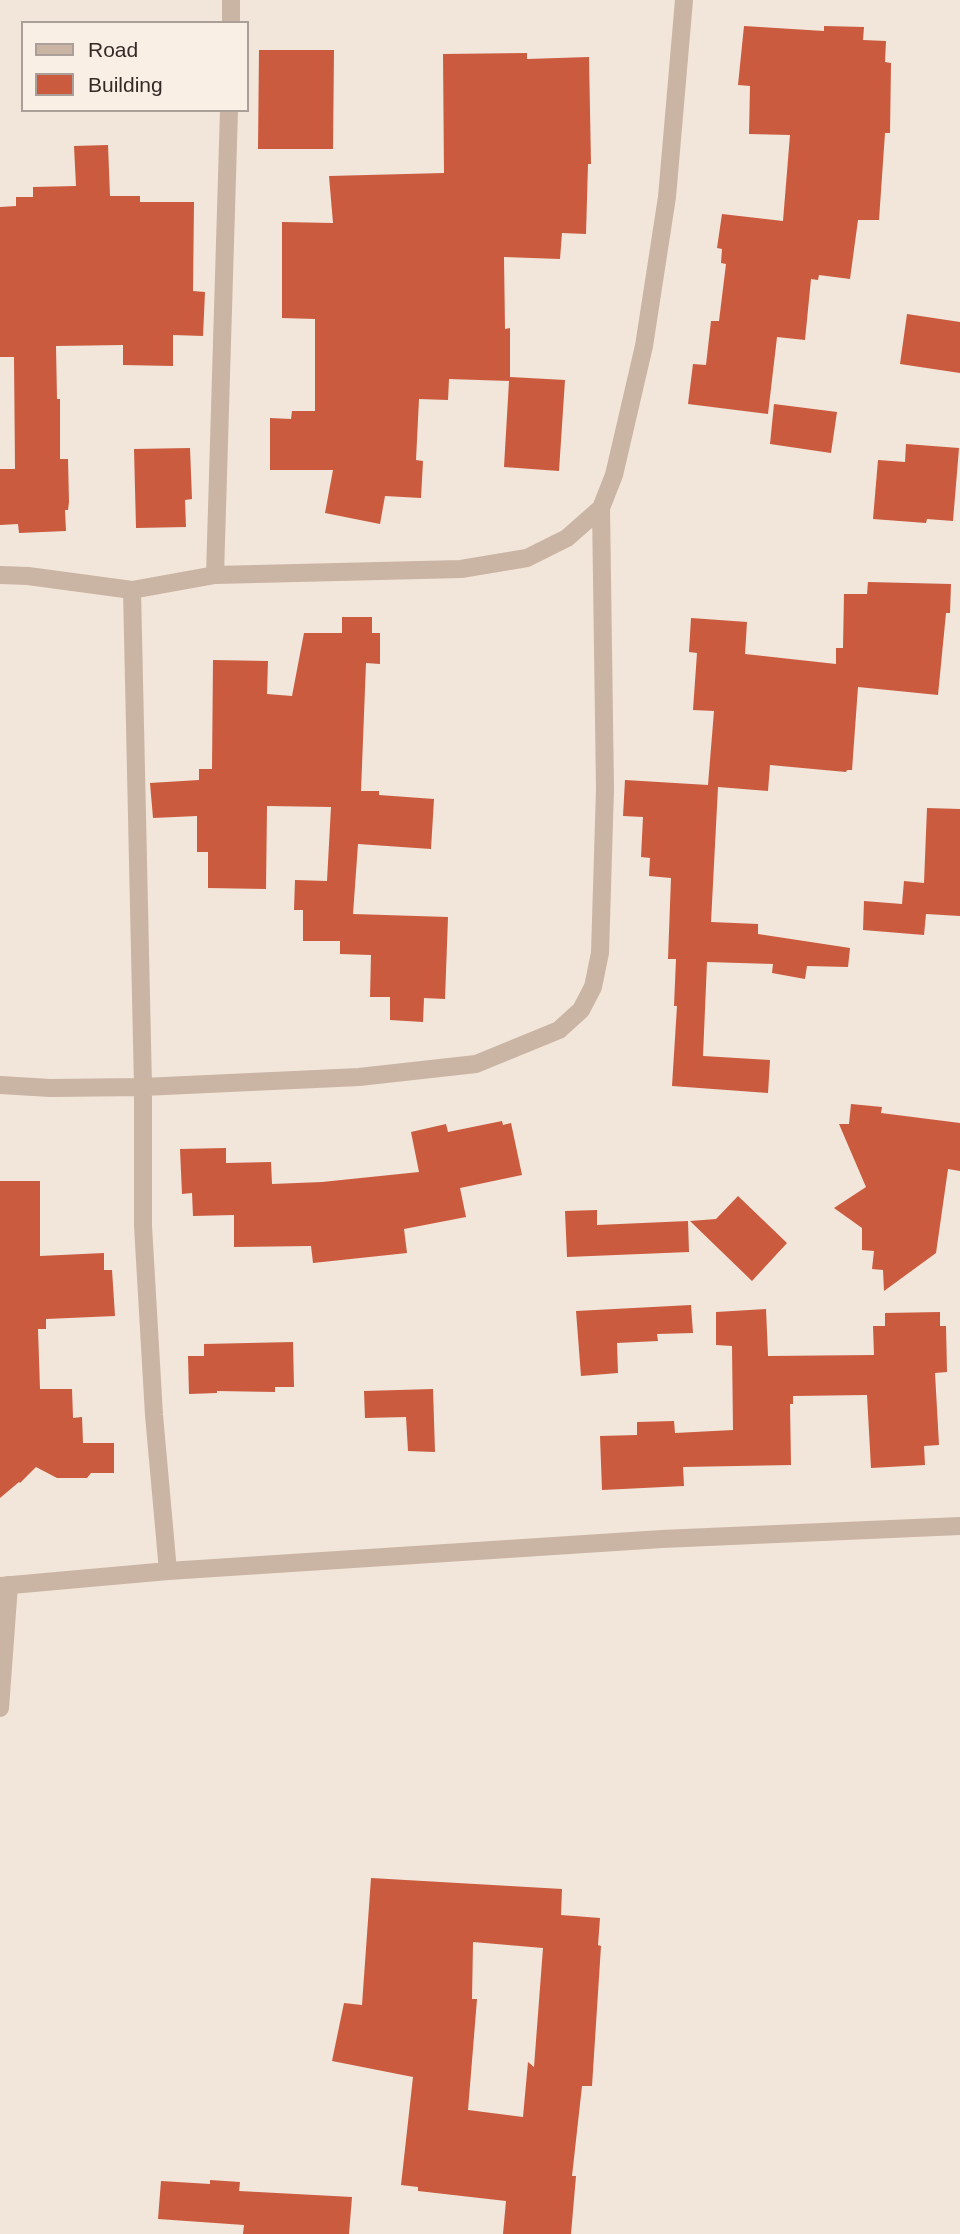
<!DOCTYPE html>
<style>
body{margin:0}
#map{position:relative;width:960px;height:2234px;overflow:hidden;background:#f2e5d9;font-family:Helvetica,sans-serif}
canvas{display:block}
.legend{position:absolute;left:21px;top:21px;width:228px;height:91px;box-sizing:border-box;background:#faefe5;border:2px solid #aba099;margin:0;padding:9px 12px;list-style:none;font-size:21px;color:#352a26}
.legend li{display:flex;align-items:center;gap:14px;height:35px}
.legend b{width:35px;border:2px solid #aba099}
</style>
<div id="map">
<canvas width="960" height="2234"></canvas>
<ul class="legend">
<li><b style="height:9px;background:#cab4a4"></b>Road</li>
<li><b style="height:19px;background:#ca5b3e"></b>Building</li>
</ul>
</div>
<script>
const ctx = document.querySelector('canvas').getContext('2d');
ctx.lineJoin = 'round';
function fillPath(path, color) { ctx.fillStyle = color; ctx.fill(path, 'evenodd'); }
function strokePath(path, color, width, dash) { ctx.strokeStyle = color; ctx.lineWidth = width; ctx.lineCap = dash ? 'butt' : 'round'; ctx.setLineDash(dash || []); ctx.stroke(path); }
const building = new Path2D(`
 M 744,26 L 824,31 L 824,26 L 864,27 L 863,40 L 886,41 L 885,62 L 891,63 L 890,133 L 885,133 L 879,220 L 858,220 L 850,279 L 819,275 L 818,280 L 811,279 L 805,340 L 777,337 L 768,414 L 688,404 L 693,364 L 706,365 L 711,321 L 719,321 L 726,264 L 721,263 L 722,249 L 717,248 L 722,214 L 783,221 L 790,135 L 749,134 L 750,86 L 738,85 Z
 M 259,50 L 334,50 L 333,149 L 258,149 Z
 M 527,53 L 527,59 L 589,57 L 591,164 L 588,164 L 586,234 L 562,233 L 560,259 L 504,257 L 505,329 L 510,328 L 510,377 L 565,380 L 559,471 L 504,467 L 509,381 L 449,379 L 448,400 L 419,399 L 416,460 L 423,461 L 421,498 L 385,496 L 380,524 L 325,513 L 333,470 L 270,470 L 270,418 L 291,419 L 292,411 L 315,411 L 315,319 L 282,318 L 282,222 L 333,223 L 329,176 L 444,173 L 443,54 Z
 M 108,145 L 110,196 L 140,196 L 140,202 L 194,202 L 193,291 L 205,292 L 203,336 L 173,335 L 173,366 L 123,365 L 123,345 L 56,346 L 57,399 L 60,399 L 60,459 L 68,459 L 69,502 L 68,510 L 65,510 L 66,531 L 19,533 L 18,524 L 0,525 L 0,469 L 15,469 L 14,357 L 0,357 L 0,207 L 16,206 L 16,197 L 33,197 L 33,187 L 76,186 L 74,146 Z
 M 907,314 L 960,322 L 960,373 L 900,364 Z
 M 774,404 L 837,412 L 831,453 L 770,444 Z
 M 906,444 L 959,448 L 953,521 L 927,519 L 926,523 L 873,519 L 878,460 L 905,462 Z
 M 190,448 L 192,499 L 185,500 L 186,527 L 136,528 L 134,449 Z
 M 868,582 L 951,584 L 950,613 L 946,613 L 938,695 L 858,687 L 852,770 L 847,770 L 846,772 L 770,765 L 768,791 L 718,787 L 711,922 L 758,924 L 758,934 L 850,948 L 848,967 L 807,966 L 805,979 L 772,973 L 773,964 L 707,962 L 703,1056 L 770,1060 L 768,1093 L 672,1086 L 677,1006 L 674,1006 L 676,959 L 668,959 L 671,878 L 649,876 L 650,858 L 641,857 L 643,817 L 623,816 L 625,780 L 708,785 L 714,711 L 693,710 L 697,653 L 689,652 L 691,618 L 747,622 L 745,654 L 836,664 L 836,648 L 843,648 L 844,594 L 867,594 Z
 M 342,617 L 372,617 L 372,633 L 380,633 L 380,664 L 366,663 L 361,791 L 379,791 L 379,795 L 434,799 L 431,849 L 358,844 L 353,914 L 448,917 L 445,999 L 424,998 L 423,1022 L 390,1020 L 390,997 L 370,997 L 371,955 L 340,954 L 340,941 L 303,941 L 303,910 L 294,910 L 295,880 L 327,881 L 331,807 L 267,806 L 266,889 L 208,888 L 208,852 L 197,852 L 197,816 L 153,818 L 150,783 L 199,780 L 199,769 L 212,769 L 213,660 L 268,661 L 267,694 L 292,696 L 304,633 L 342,633 Z
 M 927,808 L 960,809 L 960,916 L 926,914 L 924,935 L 863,930 L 864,901 L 902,904 L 904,881 L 924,883 Z
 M 851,1104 L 882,1107 L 881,1113 L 960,1123 L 960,1171 L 948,1169 L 936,1253 L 884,1291 L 883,1270 L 872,1269 L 874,1251 L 862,1250 L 862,1228 L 834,1208 L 866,1187 L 839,1124 L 849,1124 Z
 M 502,1121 L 503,1125 L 511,1123 L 522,1175 L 460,1188 L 466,1217 L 404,1229 L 407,1253 L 313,1263 L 311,1246 L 234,1247 L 234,1215 L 193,1216 L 192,1193 L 182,1194 L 180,1149 L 226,1148 L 226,1163 L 271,1162 L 272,1184 L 322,1182 L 419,1172 L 411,1132 L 446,1124 L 448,1132 Z
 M 0,1181 L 40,1181 L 40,1256 L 104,1253 L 104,1270 L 112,1270 L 115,1316 L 46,1319 L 46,1329 L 38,1329 L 40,1389 L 72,1389 L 73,1418 L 82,1417 L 83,1443 L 114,1443 L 114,1473 L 91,1473 L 87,1478 L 57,1478 L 36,1467 L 20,1483 L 19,1482 L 0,1498 Z
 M 738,1196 L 787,1243 L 752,1281 L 690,1221 L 716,1219 Z
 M 597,1210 L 597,1225 L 688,1221 L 689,1252 L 567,1257 L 565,1211 Z
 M 691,1305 L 693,1333 L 657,1334 L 658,1341 L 617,1343 L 618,1373 L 581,1376 L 576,1311 Z
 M 766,1309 L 768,1356 L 874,1355 L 873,1326 L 885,1326 L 885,1313 L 940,1312 L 940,1326 L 946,1326 L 947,1372 L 935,1373 L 939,1445 L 924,1446 L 925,1465 L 871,1468 L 867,1395 L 793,1396 L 793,1404 L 790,1404 L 791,1465 L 683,1467 L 684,1486 L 602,1490 L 600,1436 L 637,1435 L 637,1422 L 674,1421 L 675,1433 L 733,1430 L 732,1346 L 716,1345 L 716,1312 Z
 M 293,1342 L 294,1387 L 275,1387 L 275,1392 L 217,1391 L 217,1393 L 189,1394 L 188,1356 L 204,1356 L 204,1344 Z
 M 433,1389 L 435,1452 L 408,1451 L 406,1417 L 365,1418 L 364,1391 Z
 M 371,1878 L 562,1889 L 561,1915 L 600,1918 L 598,1945 L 601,1946 L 592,2086 L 582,2086 L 572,2176 L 576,2176 L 571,2234 L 503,2234 L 506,2201 L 418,2191 L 418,2187 L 401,2185 L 413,2077 L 332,2061 L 344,2003 L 362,2005 ZM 473,1942 L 543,1948 L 534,2067 L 528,2062 L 523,2117 L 468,2110 L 477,1999 L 472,1999 Z
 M 210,2180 L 240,2182 L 239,2191 L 352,2197 L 349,2234 L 243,2234 L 244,2225 L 158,2219 L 161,2181 L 210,2184 Z`);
const service = new Path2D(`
 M 0,1708 L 9,1585`);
const minor = new Path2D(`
 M 231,23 L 231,0
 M 0,575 L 28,576 L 132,590 L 215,575 L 461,569 L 527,558 L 567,538 L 601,508 L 614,475 L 644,346 L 667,197 L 684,0
 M 215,575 L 229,110
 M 132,590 L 143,1087 L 143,1226 L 154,1415 L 168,1571
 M 0,1085 L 50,1088 L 143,1087 L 359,1077 L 476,1064 L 559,1030 L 581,1010 L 593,987 L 600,953 L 605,789 L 601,508
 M 0,1586 L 168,1571 L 662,1539 L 960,1526`);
fillPath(building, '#ca5b3e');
strokePath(service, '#cab4a4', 18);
strokePath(minor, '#cab4a4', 18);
</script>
